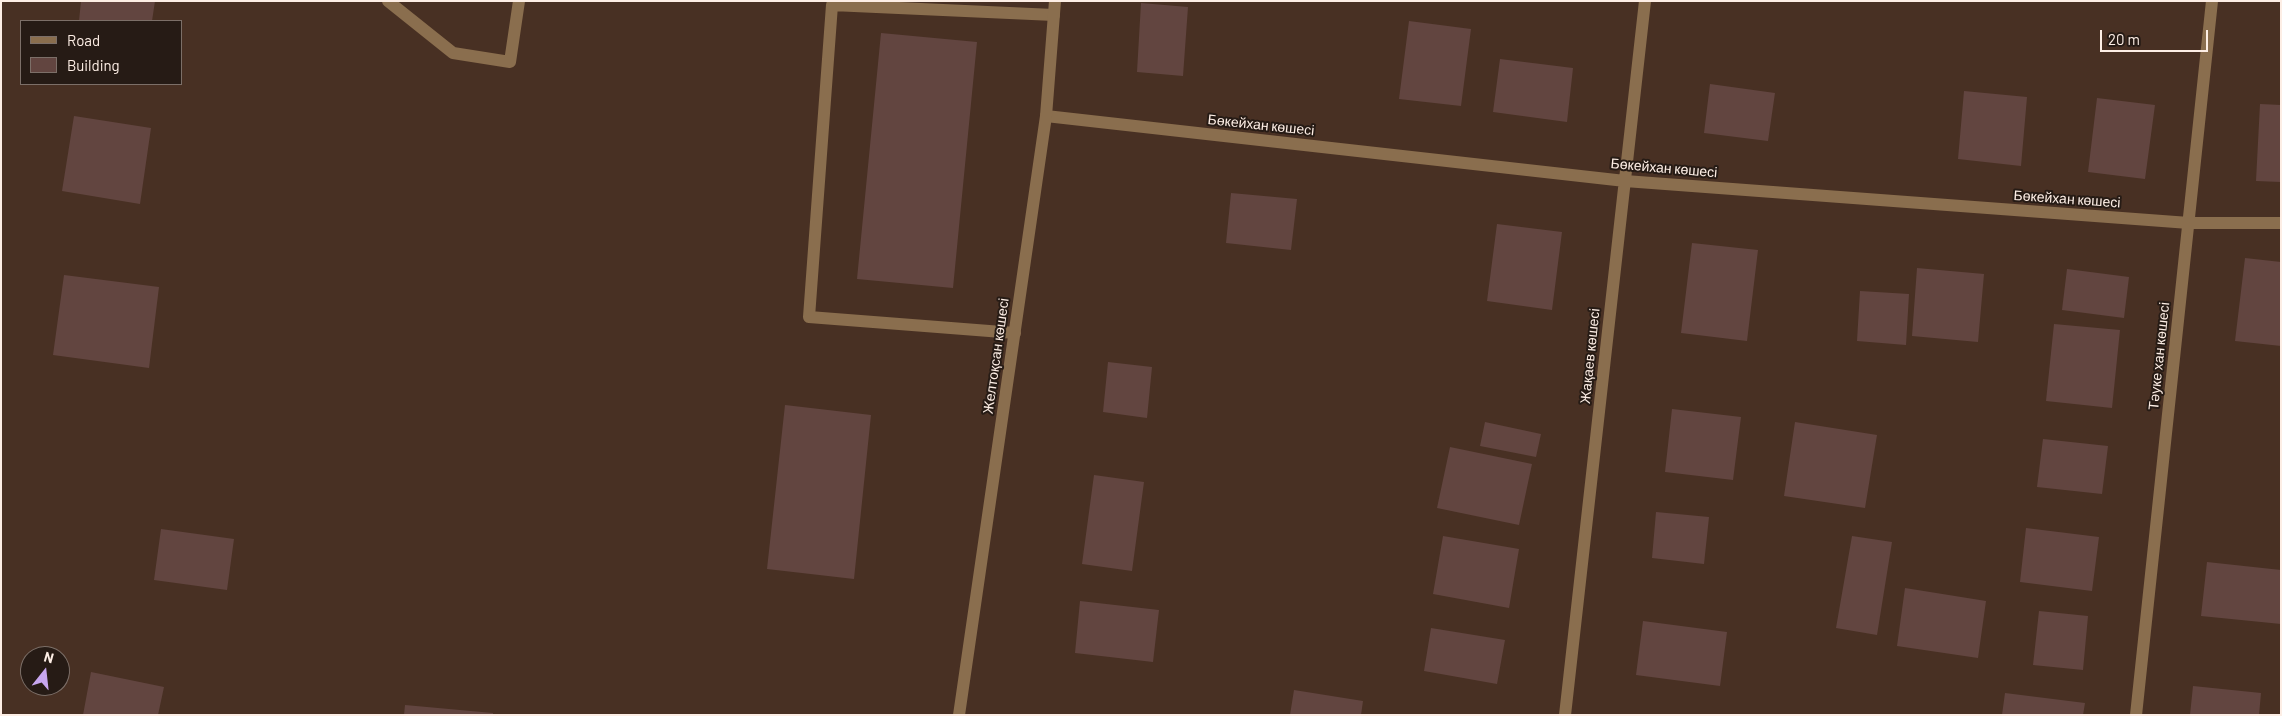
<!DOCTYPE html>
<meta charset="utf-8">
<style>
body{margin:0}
#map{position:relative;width:2282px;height:716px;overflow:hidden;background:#483023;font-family:Barlow,sans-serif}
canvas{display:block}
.frame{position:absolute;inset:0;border:2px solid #fdeee5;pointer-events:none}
.legend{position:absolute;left:20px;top:20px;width:162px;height:65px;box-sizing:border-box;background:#261b15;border:1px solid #7c6f68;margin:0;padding:6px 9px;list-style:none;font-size:15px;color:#fdeee5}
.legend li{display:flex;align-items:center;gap:10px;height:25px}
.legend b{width:25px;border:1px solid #7c6f68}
.north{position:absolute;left:20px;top:646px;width:50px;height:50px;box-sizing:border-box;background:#261b15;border:1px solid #7c6f68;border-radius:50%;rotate:16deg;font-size:14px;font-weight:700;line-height:20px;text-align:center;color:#fdeee5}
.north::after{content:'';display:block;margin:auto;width:18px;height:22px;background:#c7a6ef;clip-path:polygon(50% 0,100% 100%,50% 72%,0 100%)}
.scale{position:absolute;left:2100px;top:30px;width:108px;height:22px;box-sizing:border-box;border:2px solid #fdeee5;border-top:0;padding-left:6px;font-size:15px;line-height:18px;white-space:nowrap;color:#fdeee5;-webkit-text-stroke:4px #261b15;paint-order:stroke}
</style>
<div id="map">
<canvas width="2282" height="716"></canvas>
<div class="frame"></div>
<ul class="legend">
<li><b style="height:6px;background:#8a6e4e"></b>Road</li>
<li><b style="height:14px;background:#624540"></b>Building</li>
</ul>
<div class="north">N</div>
<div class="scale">20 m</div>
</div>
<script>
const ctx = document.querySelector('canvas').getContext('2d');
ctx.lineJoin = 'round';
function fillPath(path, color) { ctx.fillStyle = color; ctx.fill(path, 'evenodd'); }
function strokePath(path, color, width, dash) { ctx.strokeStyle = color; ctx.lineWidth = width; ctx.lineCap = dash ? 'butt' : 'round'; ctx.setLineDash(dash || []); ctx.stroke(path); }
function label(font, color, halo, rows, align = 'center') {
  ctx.font = font + ' Barlow,sans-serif'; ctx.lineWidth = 4; ctx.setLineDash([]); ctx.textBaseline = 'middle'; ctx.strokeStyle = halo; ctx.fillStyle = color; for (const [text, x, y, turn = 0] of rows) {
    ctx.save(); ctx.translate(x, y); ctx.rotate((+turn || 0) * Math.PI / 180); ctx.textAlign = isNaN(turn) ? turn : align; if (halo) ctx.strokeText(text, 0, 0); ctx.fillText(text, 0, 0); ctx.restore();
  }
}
const building = new Path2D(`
 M 81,1 L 155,1 L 152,21 L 79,21 Z
 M 1141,3 L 1188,7 L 1183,76 L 1137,72 Z
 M 1409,21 L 1471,29 L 1461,106 L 1399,99 Z
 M 881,33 L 977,42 L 953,288 L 857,279 Z
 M 1500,59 L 1573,68 L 1567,122 L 1493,112 Z
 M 1710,84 L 1775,93 L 1768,141 L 1704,133 Z
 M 1964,91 L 2027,97 L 2021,166 L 1958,159 Z
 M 2097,98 L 2155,105 L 2145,179 L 2088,172 Z
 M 2260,104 L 2281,105 L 2281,182 L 2256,181 Z
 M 74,116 L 151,128 L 140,204 L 62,191 Z
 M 1231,193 L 1297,199 L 1291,250 L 1226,243 Z
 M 1497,224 L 1562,232 L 1552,310 L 1487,301 Z
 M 1692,243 L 1758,250 L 1747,341 L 1681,333 Z
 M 2245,258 L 2281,262 L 2281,346 L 2235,341 Z
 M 1917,268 L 1984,274 L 1978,342 L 1912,336 Z
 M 2067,269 L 2129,277 L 2124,318 L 2062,310 Z
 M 64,275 L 159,287 L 149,368 L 53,355 Z
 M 1860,291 L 1909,294 L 1906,345 L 1857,341 Z
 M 2054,324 L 2120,330 L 2112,408 L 2046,401 Z
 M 1108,362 L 1152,367 L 1147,418 L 1103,412 Z
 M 785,405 L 871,415 L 854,579 L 767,569 Z
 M 1672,409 L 1741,417 L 1733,480 L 1665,472 Z
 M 1485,422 L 1541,434 L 1536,457 L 1480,446 Z
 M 1795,422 L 1877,435 L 1865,508 L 1784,496 Z
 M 2043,439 L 2108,446 L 2102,494 L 2037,487 Z
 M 1450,447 L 1532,464 L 1519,525 L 1437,508 Z
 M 1094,475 L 1144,482 L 1132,571 L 1082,564 Z
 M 1656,512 L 1709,517 L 1704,564 L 1652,558 Z
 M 2026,528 L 2099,537 L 2092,591 L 2020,582 Z
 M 161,529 L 234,539 L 227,590 L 154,580 Z
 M 1443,536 L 1519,549 L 1509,608 L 1433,594 Z
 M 1852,536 L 1892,542 L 1877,635 L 1836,628 Z
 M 2207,562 L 2281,570 L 2281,624 L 2201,616 Z
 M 1905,588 L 1986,601 L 1978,658 L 1897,646 Z
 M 1080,601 L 1159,610 L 1153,662 L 1075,653 Z
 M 2039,611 L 2088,616 L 2083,670 L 2033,665 Z
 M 1643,621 L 1727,632 L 1720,686 L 1636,675 Z
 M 1431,628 L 1505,640 L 1497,684 L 1424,671 Z
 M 91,672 L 164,687 L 158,715 L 83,715 Z
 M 2193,686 L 2261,693 L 2259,715 L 2190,715 Z
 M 1294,690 L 1363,701 L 1361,715 L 1290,715 Z
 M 2005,693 L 2085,703 L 2083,715 L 2002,715 Z
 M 405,705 L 493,713 L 493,715 L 404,715 Z`);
const service = new Path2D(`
 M 388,1 L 453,53 L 510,62 L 519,1
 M 1015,333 L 809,317 L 832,5 L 1054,15`);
const minor = new Path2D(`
 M 1046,116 L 1625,181 L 2189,223 L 2281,223
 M 1565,715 L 1645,1
 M 2136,715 L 2212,1`);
const tertiary = new Path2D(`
 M 959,715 L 1046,116 L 1055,1`);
const streetNames = [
 ["Бөкейхан көшесі",1261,125,6],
 ["Бөкейхан көшесі",1664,168,5],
 ["Бөкейхан көшесі",2067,199,4],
 ["Желтоқсан көшесі",996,356,-82],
 ["Жақаев көшесі",1590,356,-84],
 ["Тәуке хан көшесі",2159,356,-84]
];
fillPath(building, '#624540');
strokePath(service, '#8a6e4e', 12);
strokePath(minor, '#8a6e4e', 12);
strokePath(tertiary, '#8a6e4e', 12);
label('14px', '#fdeee5', '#261b15', streetNames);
</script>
